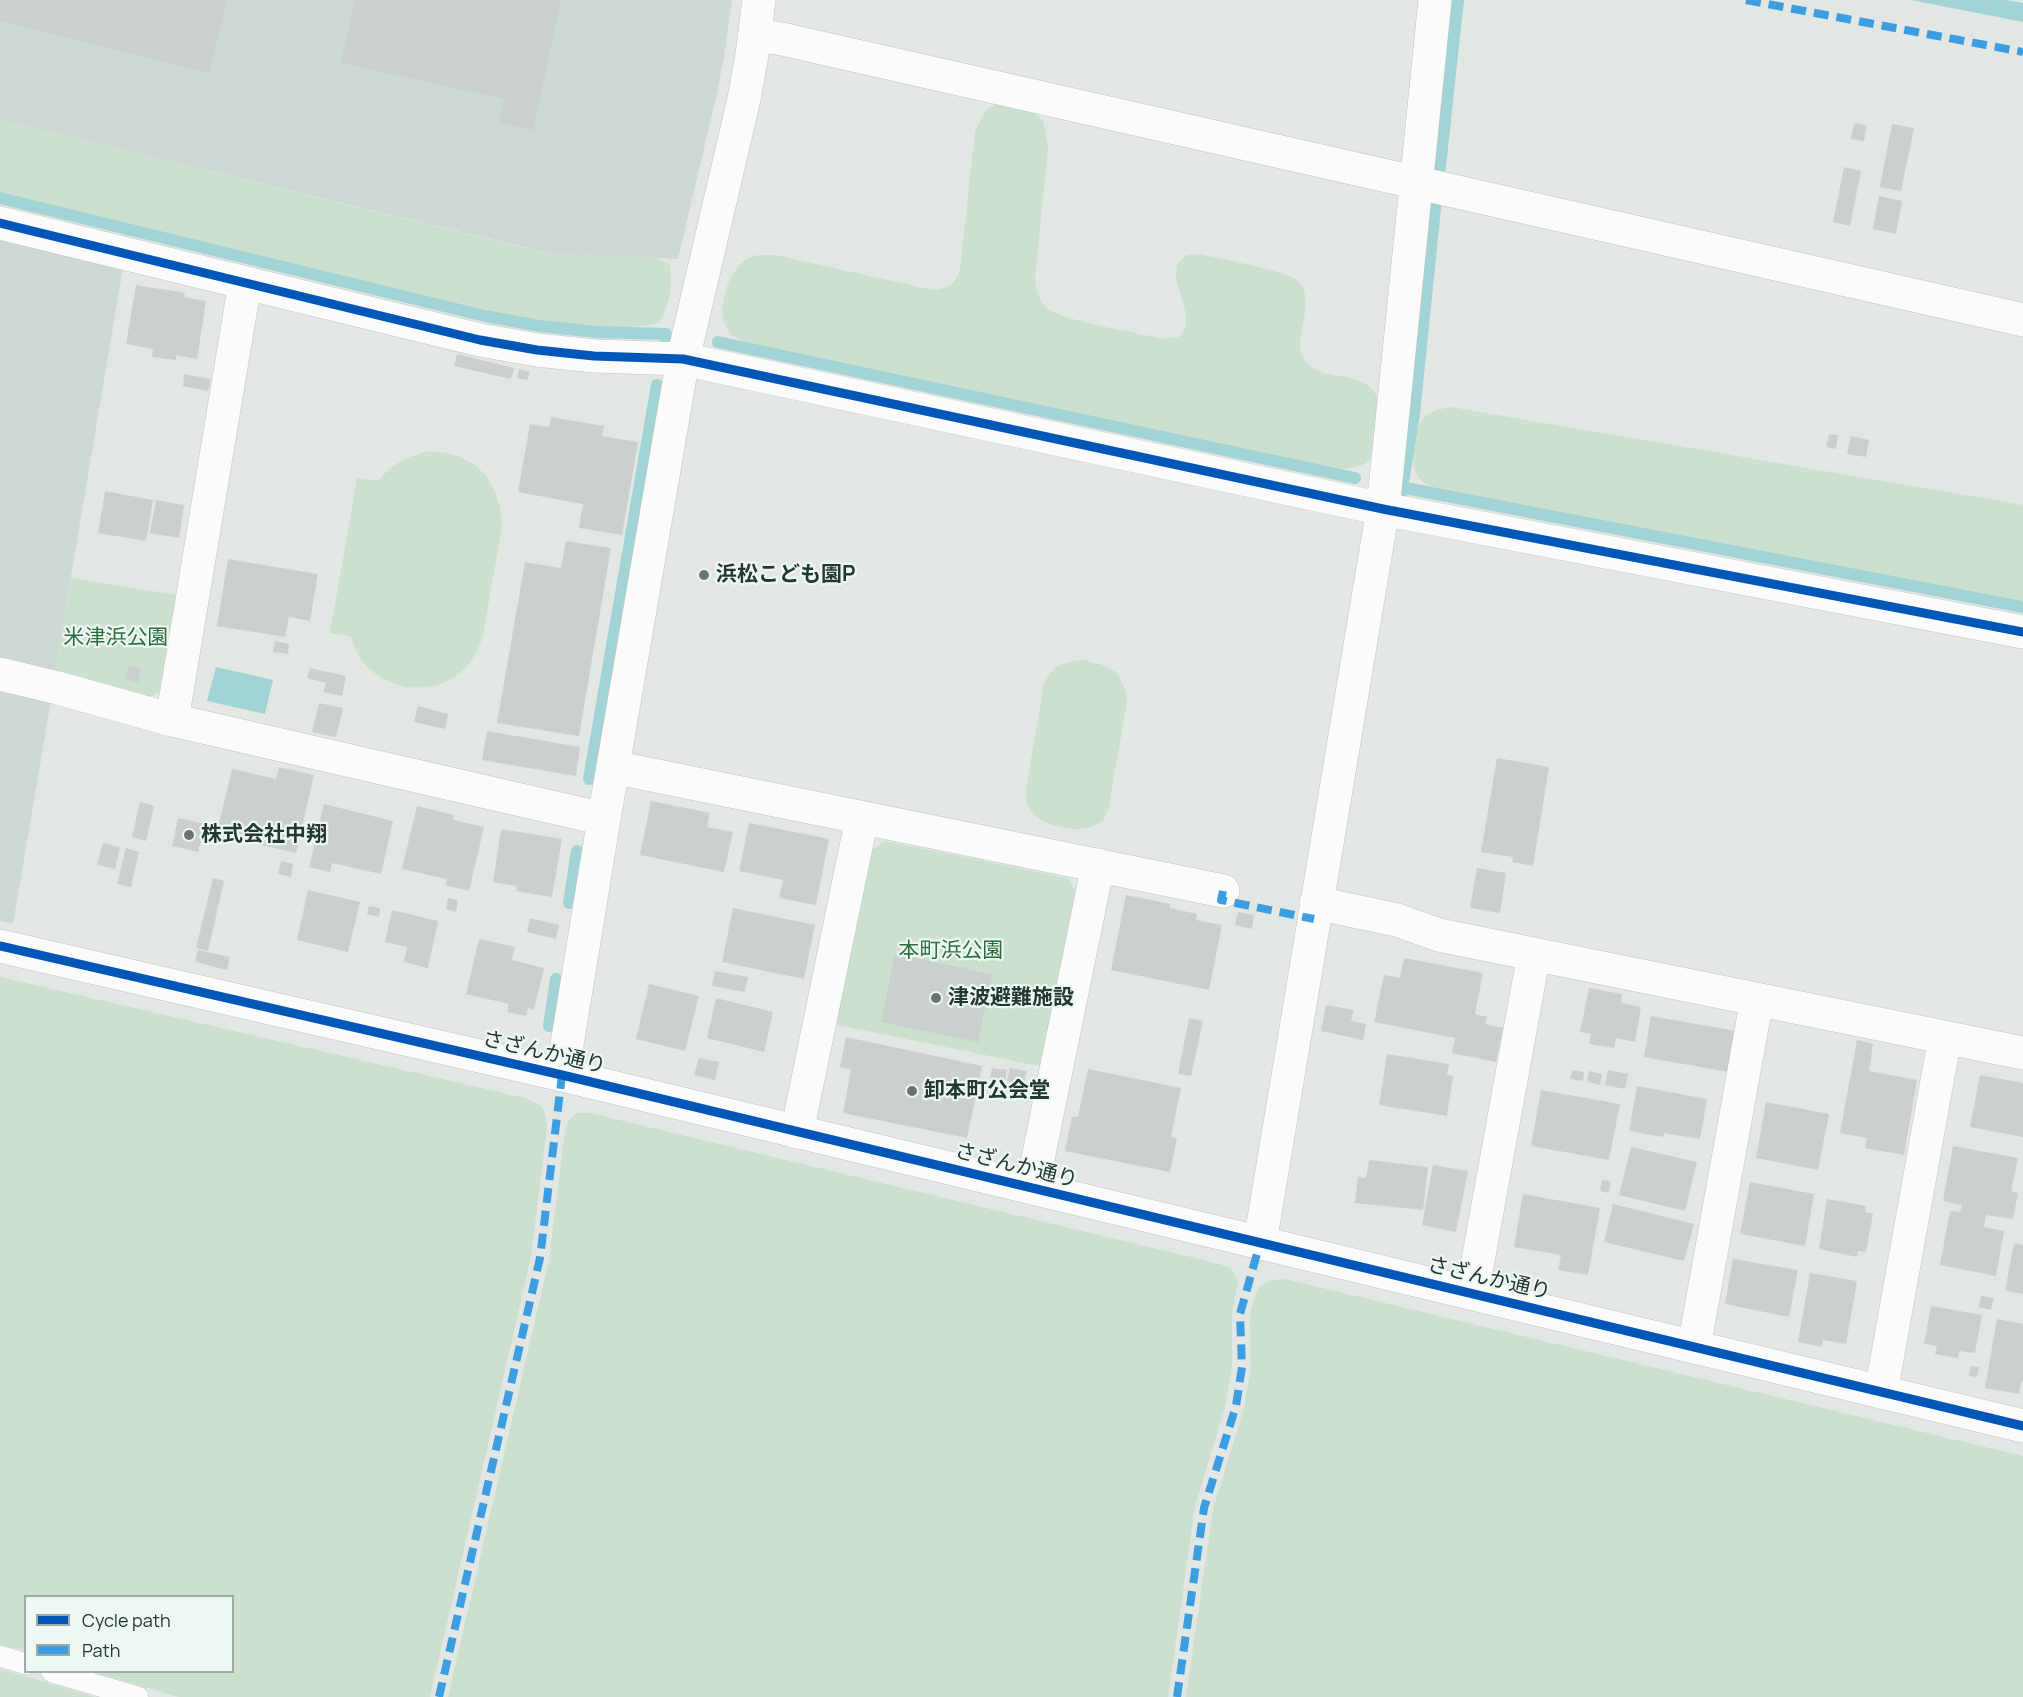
<!DOCTYPE html>
<meta charset="utf-8">
<style>
body{margin:0}
#map{position:relative;width:2023px;height:1697px;overflow:hidden;background:#e2e7e4;font-family:Manrope,sans-serif}
canvas{display:block}
.legend{position:absolute;left:24px;top:1595px;width:210px;height:78px;box-sizing:border-box;background:#eff7f2;border:2px solid #9daba4;margin:0;padding:8px 10px;list-style:none;font-size:18px;color:#21392f}
.legend li{display:flex;align-items:center;gap:12px;height:30px}
.legend b{width:30px;border:2px solid #9daba4}
</style>
<div id="map">
<canvas width="2023" height="1697"></canvas>
<ul class="legend">
<li><b style="height:8px;background:#0057b8"></b>Cycle path</li>
<li><b style="height:8px;background:#3c9ee1"></b>Path</li>
</ul>
</div>
<script>
const ctx = document.querySelector('canvas').getContext('2d');
ctx.lineJoin = 'round';
function fillPath(path, color) { ctx.fillStyle = color; ctx.fill(path, 'evenodd'); }
function strokePath(path, color, width, dash) { ctx.strokeStyle = color; ctx.lineWidth = width; ctx.lineCap = dash ? 'butt' : 'round'; ctx.setLineDash(dash || []); ctx.stroke(path); }
function label(font, color, halo, rows, align = 'center') {
  ctx.font = font + ' Manrope,"Noto Sans JP",sans-serif'; ctx.lineWidth = 4.5; ctx.setLineDash([]); ctx.textBaseline = 'middle'; ctx.strokeStyle = halo; ctx.fillStyle = color; for (const [text, x, y, turn = 0] of rows) {
    ctx.save(); ctx.translate(x, y); ctx.rotate((+turn || 0) * Math.PI / 180); ctx.textAlign = isNaN(turn) ? turn : align; if (halo) ctx.strokeText(text, 0, 0); ctx.fillText(text, 0, 0); ctx.restore();
  }
}
const built = new Path2D(`
 M 0,0 L 732,0 L 725,51 L 717,93 L 678,259 L 552,254 L 0,120 Z
 M 0,238 L 123,268 L 54,677 L 0,664 Z
 M 0,683 L 52,695 L 13,924 L 0,921 Z`);
const green = new Path2D(`
 M 1002,101 L 1028,107 L 1043,121 L 1048,147 L 1035,279 C 1036,291 1038,299 1047,308 C 1061,321 1143,334 1165,339 L 1179,337 L 1186,326 L 1186,314 L 1176,278 L 1177,264 L 1186,255 L 1199,254 C 1216,258 1287,271 1297,280 C 1319,300 1291,338 1304,359 C 1320,385 1367,367 1378,399 C 1379,404 1378,411 1378,417 C 1378,430 1377,441 1373,453 C 1368,468 1351,468 1338,469 L 745,342 C 740,339 732,337 729,332 C 714,311 728,267 751,257 C 758,254 768,256 775,255 L 933,290 C 948,288 954,285 960,270 L 975,131 L 986,110 Z
 M 0,120 L 524,248 L 552,254 L 655,258 L 670,265 C 673,287 670,304 659,323 C 609,335 537,319 486,310 L 0,192 Z
 M 1451,407 L 2023,505 L 2023,601 L 1436,488 C 1431,486 1423,484 1420,479 C 1408,465 1412,430 1425,417 C 1432,410 1441,409 1451,407 Z
 M 429,451 C 476,453 500,480 502,526 L 483,636 C 479,647 475,656 468,665 C 441,697 389,694 363,662 C 357,655 354,645 351,637 L 330,633 L 357,478 L 378,481 C 392,464 407,456 429,451 Z
 M 71,578 L 177,595 L 162,689 L 148,699 L 54,677 Z
 M 1082,660 C 1112,666 1123,670 1127,702 L 1109,806 C 1108,810 1106,816 1104,819 C 1090,836 1047,829 1034,814 C 1026,807 1026,799 1026,788 L 1044,684 C 1054,665 1061,662 1082,660 Z
 M 885,841 L 1067,878 L 1079,895 L 1044,1067 L 832,1024 L 867,853 Z
 M 0,977 L 525,1098 C 542,1105 546,1108 547,1127 L 531,1257 L 430,1697 L 179,1697 L 93,1672 L 232,1672 L 232,1596 L 26,1596 L 25,1651 L 0,1644 Z
 M 577,1113 L 590,1113 L 1220,1264 L 1232,1269 L 1238,1281 L 1232,1313 L 1232,1366 L 1226,1404 L 1195,1506 L 1168,1697 L 448,1697 L 549,1260 L 565,1131 L 569,1120 Z
 M 1285,1279 L 2023,1456 L 2023,1697 L 1186,1697 L 1213,1510 L 1244,1408 L 1251,1367 L 1250,1315 L 1254,1298 L 1260,1286 L 1272,1280 Z
 M 0,1669 L 95,1697 L 0,1697 Z`);
const water = new Path2D(`
 M 1911,0 L 2006,0 L 2023,3 L 2023,22 Z
 M 216,667 L 273,680 L 265,714 L 207,701 Z`);
const stream = new Path2D(`
 M 1439,175 L 1458,0
 M 0,198 L 485,316 L 540,326 L 596,332 L 666,334 L 665,340
 M 718,342 L 1355,478
 M 1400,487 L 2023,607
 M 1401,494 L 1414,414 L 1436,199
 M 589,779 L 657,385
 M 569,903 L 577,851
 M 549,1026 L 556,979`);
const building = new Path2D(`
 M 0,0 L 227,0 L 209,73 L 0,21 Z
 M 355,0 L 561,0 L 533,130 L 499,123 L 504,99 L 341,63 Z
 M 1854,123 L 1867,125 L 1864,141 L 1851,139 Z
 M 1892,124 L 1914,128 L 1901,191 L 1880,187 Z
 M 1844,167 L 1861,171 L 1850,226 L 1833,222 Z
 M 1879,196 L 1902,201 L 1896,234 L 1873,229 Z
 M 136,285 L 185,293 L 184,297 L 206,301 L 197,359 L 176,355 L 176,360 L 152,357 L 153,349 L 126,344 Z
 M 457,354 L 514,368 L 511,379 L 454,366 Z
 M 519,369 L 530,372 L 527,380 L 517,378 Z
 M 184,374 L 211,379 L 208,391 L 183,386 Z
 M 551,417 L 604,426 L 602,436 L 638,442 L 622,535 L 579,528 L 583,504 L 518,492 L 530,424 L 549,427 Z
 M 1829,434 L 1838,435 L 1836,449 L 1826,447 Z
 M 1851,436 L 1869,440 L 1866,457 L 1847,454 Z
 M 105,491 L 153,500 L 146,541 L 98,533 Z
 M 156,500 L 184,505 L 179,538 L 150,533 Z
 M 566,541 L 611,548 L 579,736 L 497,723 L 525,562 L 561,568 Z
 M 228,559 L 318,574 L 310,621 L 289,617 L 285,637 L 217,626 Z
 M 275,641 L 289,644 L 288,654 L 273,652 Z
 M 129,666 L 141,668 L 138,682 L 125,679 Z
 M 310,668 L 346,676 L 342,696 L 323,692 L 326,683 L 307,678 Z
 M 319,703 L 343,708 L 336,737 L 312,732 Z
 M 418,706 L 448,714 L 445,729 L 414,722 Z
 M 487,731 L 580,747 L 576,776 L 482,760 Z
 M 1497,758 L 1549,767 L 1533,866 L 1512,862 L 1513,857 L 1481,852 Z
 M 279,767 L 314,775 L 296,853 L 239,840 L 240,834 L 218,828 L 232,769 L 276,779 Z
 M 651,801 L 710,813 L 707,827 L 733,832 L 724,872 L 640,855 Z
 M 140,802 L 154,806 L 146,841 L 132,837 Z
 M 324,804 L 393,821 L 381,874 L 332,863 L 330,872 L 309,867 Z
 M 417,806 L 454,815 L 453,820 L 484,827 L 469,891 L 445,885 L 447,879 L 402,869 Z
 M 178,818 L 205,824 L 198,852 L 172,846 Z
 M 749,823 L 829,839 L 816,905 L 779,898 L 783,880 L 739,871 Z
 M 501,829 L 562,839 L 552,897 L 516,891 L 517,886 L 493,882 Z
 M 103,843 L 120,847 L 115,869 L 97,865 Z
 M 126,848 L 139,852 L 131,887 L 117,884 Z
 M 281,861 L 293,864 L 291,877 L 278,874 Z
 M 1477,868 L 1506,873 L 1500,913 L 1470,908 Z
 M 213,878 L 224,881 L 208,951 L 196,948 Z
 M 308,890 L 360,902 L 348,952 L 297,940 Z
 M 1126,895 L 1170,904 L 1170,908 L 1197,914 L 1196,920 L 1222,925 L 1209,990 L 1111,970 Z
 M 448,898 L 458,900 L 456,912 L 446,909 Z
 M 369,906 L 380,908 L 379,917 L 367,914 Z
 M 733,908 L 815,925 L 804,979 L 722,962 Z
 M 392,910 L 438,921 L 428,968 L 404,962 L 407,947 L 385,942 Z
 M 1238,912 L 1254,915 L 1252,929 L 1235,925 Z
 M 530,918 L 559,925 L 556,939 L 527,932 Z
 M 479,939 L 515,947 L 512,960 L 544,968 L 534,1010 L 528,1008 L 526,1016 L 507,1012 L 509,1004 L 466,994 Z
 M 198,950 L 230,957 L 227,970 L 195,962 Z
 M 895,954 L 992,974 L 978,1042 L 881,1022 Z
 M 1404,958 L 1483,973 L 1475,1014 L 1487,1017 L 1485,1024 L 1503,1028 L 1496,1062 L 1452,1053 L 1455,1038 L 1374,1022 L 1384,975 L 1400,978 Z
 M 715,971 L 748,977 L 745,992 L 712,986 Z
 M 649,984 L 699,996 L 685,1051 L 636,1039 Z
 M 1589,988 L 1622,994 L 1621,1003 L 1641,1007 L 1635,1042 L 1616,1038 L 1614,1048 L 1589,1044 L 1591,1034 L 1580,1032 Z
 M 716,998 L 773,1012 L 764,1052 L 707,1038 Z
 M 1326,1005 L 1354,1010 L 1351,1021 L 1366,1024 L 1363,1040 L 1321,1031 Z
 M 1651,1016 L 1736,1031 L 1729,1072 L 1644,1057 Z
 M 1189,1018 L 1203,1021 L 1191,1076 L 1178,1074 Z
 M 846,1037 L 982,1066 L 967,1138 L 843,1113 L 851,1069 L 840,1067 Z
 M 1857,1040 L 1873,1044 L 1869,1071 L 1917,1080 L 1904,1155 L 1865,1148 L 1867,1138 L 1840,1133 Z
 M 1387,1054 L 1449,1064 L 1447,1075 L 1453,1076 L 1447,1116 L 1379,1105 Z
 M 699,1058 L 719,1062 L 715,1080 L 694,1075 Z
 M 992,1068 L 1007,1070 L 1005,1081 L 990,1078 Z
 M 1010,1068 L 1027,1071 L 1024,1085 L 1007,1081 Z
 M 1088,1069 L 1181,1088 L 1171,1137 L 1177,1138 L 1170,1172 L 1065,1151 L 1072,1117 L 1078,1117 Z
 M 1572,1070 L 1584,1072 L 1583,1081 L 1570,1079 Z
 M 1608,1070 L 1628,1074 L 1625,1089 L 1605,1085 Z
 M 1589,1071 L 1602,1074 L 1600,1085 L 1587,1082 Z
 M 1980,1075 L 2023,1083 L 2023,1137 L 1970,1127 Z
 M 1637,1086 L 1707,1099 L 1700,1139 L 1664,1133 L 1663,1137 L 1629,1131 Z
 M 1541,1090 L 1620,1104 L 1609,1160 L 1531,1146 Z
 M 1766,1102 L 1829,1114 L 1818,1170 L 1756,1158 Z
 M 1953,1146 L 2018,1158 L 2011,1191 L 2018,1193 L 2013,1219 L 1986,1215 L 1984,1227 L 2004,1231 L 1996,1276 L 1940,1265 L 1950,1211 L 1960,1212 L 1962,1205 L 1943,1201 Z
 M 1631,1147 L 1697,1162 L 1685,1211 L 1619,1195 Z
 M 1369,1160 L 1428,1167 L 1423,1210 L 1355,1203 L 1358,1177 L 1366,1178 Z
 M 1433,1165 L 1468,1171 L 1456,1232 L 1422,1225 Z
 M 1602,1180 L 1611,1181 L 1609,1193 L 1600,1191 Z
 M 1750,1182 L 1814,1194 L 1805,1246 L 1740,1234 Z
 M 1523,1194 L 1600,1208 L 1588,1275 L 1558,1270 L 1561,1255 L 1514,1247 Z
 M 1827,1199 L 1866,1206 L 1865,1212 L 1873,1214 L 1866,1252 L 1858,1251 L 1857,1257 L 1819,1249 Z
 M 1613,1204 L 1694,1224 L 1684,1261 L 1604,1242 Z
 M 2014,1243 L 2023,1245 L 2023,1294 L 2005,1291 Z
 M 1733,1259 L 1798,1270 L 1789,1317 L 1725,1304 Z
 M 1810,1273 L 1857,1281 L 1846,1344 L 1823,1340 L 1822,1347 L 1798,1342 Z
 M 1981,1296 L 1994,1298 L 1991,1310 L 1979,1307 Z
 M 1931,1306 L 1982,1315 L 1975,1353 L 1959,1351 L 1958,1358 L 1935,1354 L 1937,1346 L 1924,1344 Z
 M 1997,1319 L 2023,1324 L 2023,1381 L 2021,1381 L 2019,1394 L 1985,1388 Z
 M 1971,1366 L 1979,1367 L 1977,1377 L 1969,1376 Z`);
const lane = new Path2D(`
 M 0,1656 L 26,1664
 M 52,1672 L 138,1697`);
const street = new Path2D(`
 M 755,35 L 782,39 L 2023,320
 M 0,223 L 480,340 L 537,350 L 594,356 L 683,359 L 1383,509 L 2023,632
 M 0,674 L 58,688 L 172,720 L 604,819
 M 172,720 L 245,283
 M 613,767 L 1223,891
 M 1316,903 L 1397,920 L 1439,935 L 2023,1053
 M 562,1075 L 604,819 L 683,359 L 744,99 L 752,55 L 759,0
 M 797,1132 L 862,818
 M 1032,1188 L 1098,865
 M 1260,1243 L 1383,509 L 1435,0
 M 1472,1293 L 1534,954
 M 1694,1347 L 1757,999
 M 1881,1392 L 1945,1037`);
const secondary = new Path2D(`
 M 0,946 L 562,1075 L 2023,1426`);
const quiet = new Path2D(`
 M 1746,0 L 2023,52
 M 1223,891 L 1221,900 L 1314,919
 M 439,1697 L 540,1258 L 562,1075
 M 1177,1697 L 1204,1508 L 1236,1406 L 1242,1367 L 1240,1314 L 1260,1243`);
const cycleway = new Path2D(`
 M 0,223 L 480,340 L 537,350 L 594,356 L 683,359 L 1383,509 L 2023,632
 M 0,946 L 562,1075 L 2023,1426`);
const markers = [
 [704,575,6,"#65766e"],
 [189,835,6,"#65766e"],
 [936,998,6,"#65766e"],
 [912,1091,6,"#65766e"]
];
const poiNames = [
 ["浜松こども園P",716,575],
 ["株式会社中翔",201,835],
 ["津波避難施設",948,998],
 ["卸本町公会堂",924,1091]
];
const parkNames = [
 ["米津浜公園",116,638],
 ["本町浜公園",951,951]
];
const streetNames = [
 ["さざんか通り",544,1053,13],
 ["さざんか通り",1016,1166,14],
 ["さざんか通り",1489,1279,13]
];
fillPath(built, '#cfd9d3');
fillPath(green, '#cbe0cf');
fillPath(water, '#a3d4d5');
strokePath(stream, '#a3d4d5', 12);
fillPath(building, '#cad0cd');
strokePath(lane, '#bfc4c1', 22);
strokePath(street, '#bfc4c1', 34);
strokePath(secondary, '#bec5c1', 34);
strokePath(lane, '#fbfbfb', 21);
strokePath(street, '#fbfbfb', 33);
strokePath(secondary, '#fbfbfb', 33);
strokePath(quiet, '#3c9ee1', 8, [15, 8]);
strokePath(cycleway, '#0057b8', 9);
for (const [x, y, r, color] of markers) { const dot = new Path2D(); dot.arc(x, y, r, 0, 2 * Math.PI); ctx.fillStyle = color; ctx.fill(dot); strokePath(dot, '#eff7f2', 2); }
label('bold 21px', '#21392f', '#eff7f2', poiNames, 'left');
label('21px', '#2c6f3d', '#eff7f2', parkNames);
label('21px', '#21392f', '#eff7f2', streetNames);
</script>
